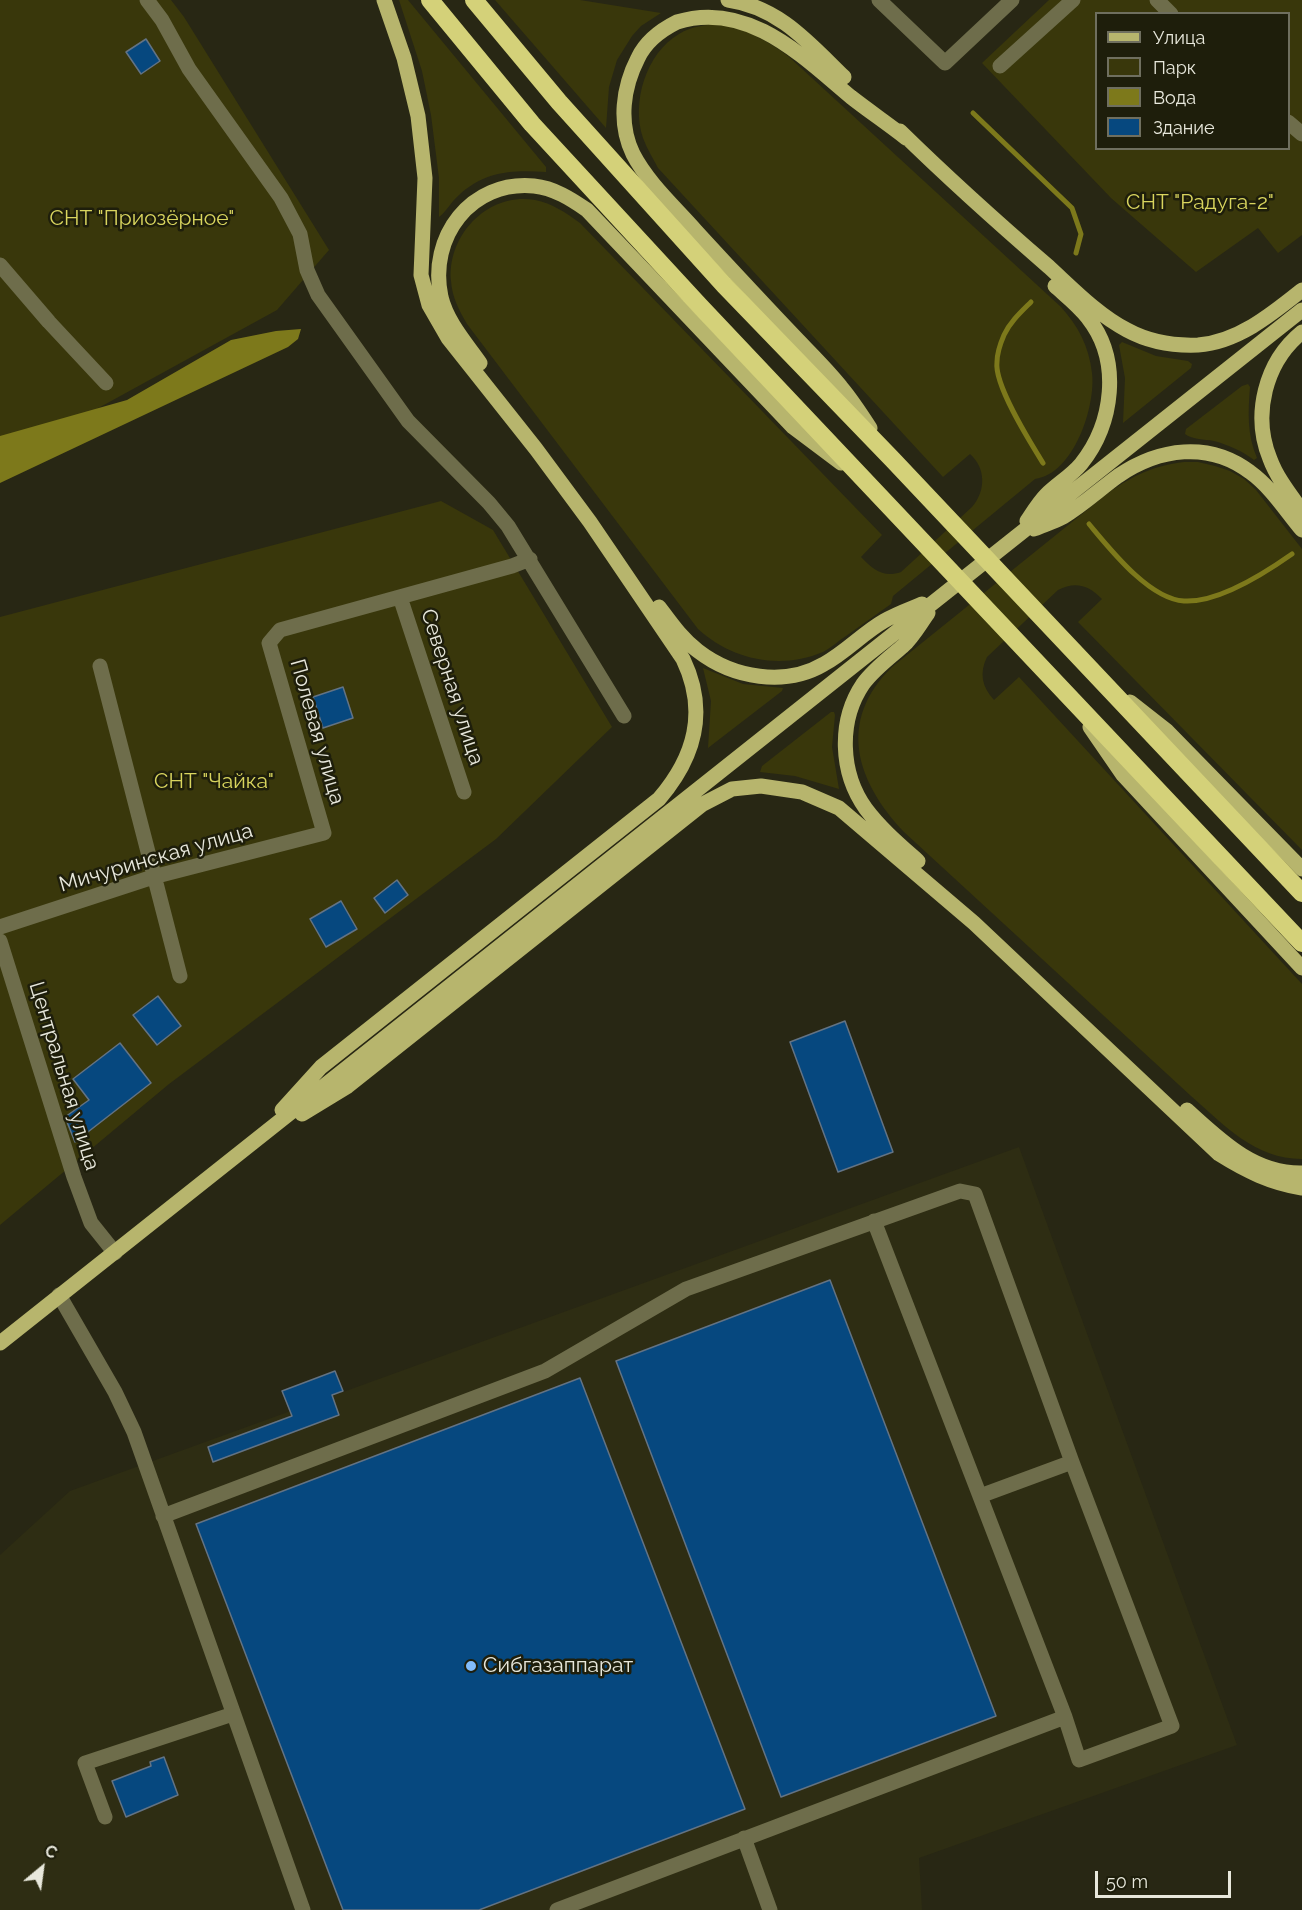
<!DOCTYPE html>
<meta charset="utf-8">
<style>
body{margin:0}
#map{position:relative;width:1302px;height:1910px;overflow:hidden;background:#282714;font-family:Raleway,sans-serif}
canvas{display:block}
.legend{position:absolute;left:1095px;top:12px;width:195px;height:138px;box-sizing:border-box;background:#1e1e0b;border:2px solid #6f6f5f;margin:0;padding:8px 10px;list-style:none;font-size:18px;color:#e8e8dc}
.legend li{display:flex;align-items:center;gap:12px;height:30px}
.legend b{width:30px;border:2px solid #6f6f5f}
.north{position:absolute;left:12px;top:1838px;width:60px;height:60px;-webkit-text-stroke:4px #1e1e0b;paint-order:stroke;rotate:29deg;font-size:16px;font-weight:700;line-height:24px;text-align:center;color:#e8e8dc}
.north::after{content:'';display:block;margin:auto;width:21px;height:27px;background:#e8e8dc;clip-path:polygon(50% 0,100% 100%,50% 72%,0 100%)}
.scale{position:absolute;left:1095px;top:1871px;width:136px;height:27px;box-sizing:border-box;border:3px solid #e8e8dc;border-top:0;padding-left:8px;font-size:18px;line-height:21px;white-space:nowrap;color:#e8e8dc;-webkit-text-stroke:4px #1e1e0b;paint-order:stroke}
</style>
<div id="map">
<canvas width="1302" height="1910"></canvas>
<ul class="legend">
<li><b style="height:8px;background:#b7b56d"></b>Улица</li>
<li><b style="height:16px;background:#39370b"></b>Парк</li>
<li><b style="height:16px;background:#7d791b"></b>Вода</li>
<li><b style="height:16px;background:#06487f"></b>Здание</li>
</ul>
<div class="north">С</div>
<div class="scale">50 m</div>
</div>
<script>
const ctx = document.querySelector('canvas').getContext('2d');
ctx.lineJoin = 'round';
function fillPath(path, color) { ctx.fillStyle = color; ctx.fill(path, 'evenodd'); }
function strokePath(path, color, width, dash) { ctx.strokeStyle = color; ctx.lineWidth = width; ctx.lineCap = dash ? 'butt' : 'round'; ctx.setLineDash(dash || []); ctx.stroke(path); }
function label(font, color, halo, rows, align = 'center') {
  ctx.font = font + ' Raleway,sans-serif'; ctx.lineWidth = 5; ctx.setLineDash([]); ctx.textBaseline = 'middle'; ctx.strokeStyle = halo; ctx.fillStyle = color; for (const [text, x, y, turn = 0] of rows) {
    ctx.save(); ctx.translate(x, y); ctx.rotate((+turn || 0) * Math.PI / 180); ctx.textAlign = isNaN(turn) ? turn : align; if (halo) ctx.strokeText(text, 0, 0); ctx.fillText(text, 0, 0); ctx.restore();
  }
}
const built = new Path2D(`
 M 1019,1147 L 1237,1745 L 919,1858 L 922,1910 L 0,1910 L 0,1555 L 70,1491 Z`);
const green = new Path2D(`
 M 0,0 L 171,0 L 184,17 L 329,250 L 277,310 L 0,462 Z
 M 399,0 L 408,0 L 546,167 L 546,172 C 511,170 485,171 458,196 C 451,202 446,212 439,217 L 439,178 L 431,115 L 422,71 Z
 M 495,0 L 580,0 L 661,13 L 641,26 L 632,36 L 617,60 L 609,87 L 606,128 Z
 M 1049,0 L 1302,0 L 1302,235 L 1278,253 L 1258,228 L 1196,272 L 1111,198 L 982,63 ZM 1096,14 L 1288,14 L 1288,148 L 1096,148 Z
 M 720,24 C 746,29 767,40 788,56 L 1061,307 C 1078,326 1089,346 1092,373 C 1096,406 1074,474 1035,479 L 893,596 L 891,604 C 876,615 861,625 846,636 C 838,641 831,648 823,652 C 780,670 732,660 698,629 L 467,324 C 459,310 452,297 451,281 C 447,235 488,192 535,200 C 552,203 566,213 580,223 L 882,535 L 861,557 C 873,570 884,578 901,572 L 972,507 C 986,491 986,468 970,454 L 943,477 L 658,168 C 653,158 647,149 643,138 C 631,103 646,53 679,34 C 692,26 705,25 720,24 Z
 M 1122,342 L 1156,356 L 1188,361 L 1192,364 L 1191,368 L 1123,423 L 1125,378 L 1119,345 Z
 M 1248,384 L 1250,387 C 1248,412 1247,435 1257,458 L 1254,460 C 1242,451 1229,445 1214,441 C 1204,439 1193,440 1185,434 L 1186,429 L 1242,386 Z
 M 1184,462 L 1198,462 L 1215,466 L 1230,471 L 1244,479 L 1256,490 L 1302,549 L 1302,850 L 1078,622 L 1102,599 C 1089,585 1075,581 1058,590 L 987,657 C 979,673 982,687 994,700 L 1019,677 L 1302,984 L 1302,1159 C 1255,1159 1224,1125 1191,1096 L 904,832 C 857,782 836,722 892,667 L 1108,493 C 1134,475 1153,466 1184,462 Z
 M 441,501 L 493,530 L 612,727 L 496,839 L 169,1084 L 0,1225 L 0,617 Z
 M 703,668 L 743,684 L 783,688 L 782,691 L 708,748 L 711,701 Z
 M 831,712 L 834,712 L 835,715 L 832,747 L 839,789 L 795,776 L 760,772 L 762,766 Z`);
const water = new Path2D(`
 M 301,329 L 298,339 L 288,347 L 0,483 L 0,436 L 127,400 L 231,340 L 276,331 Z`);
const stream = new Path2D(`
 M 973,113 L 1072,208 L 1081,234 L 1076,253
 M 1031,302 C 1021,312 1010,322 1004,335 C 1001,342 997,354 997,362 C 994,385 1030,442 1043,463
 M 1089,524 C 1110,549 1149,599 1184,601 C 1218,603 1265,573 1292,554`);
const building = new Path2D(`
 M 146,39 L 160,61 L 141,74 L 126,52 Z
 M 343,687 L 353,718 L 323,728 L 313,697 Z
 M 397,880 L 408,895 L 385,913 L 374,898 Z
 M 341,901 L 357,929 L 326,947 L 310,919 Z
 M 158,996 L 181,1026 L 157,1045 L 133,1015 Z
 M 845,1021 L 893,1152 L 838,1172 L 790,1042 Z
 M 120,1043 L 151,1083 L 75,1142 L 65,1117 L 89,1100 L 73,1079 Z
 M 830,1280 L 996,1716 L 781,1797 L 616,1361 Z
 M 335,1371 L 343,1391 L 332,1395 L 339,1415 L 213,1462 L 208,1447 L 292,1416 L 282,1391 Z
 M 580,1378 L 745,1809 L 479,1910 L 343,1910 L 196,1524 Z
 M 164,1757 L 178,1795 L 126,1817 L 112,1781 L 151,1766 L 150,1762 Z`);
const minor = new Path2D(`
 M 147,0 L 162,20 L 189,69 L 281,198 L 300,234 L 307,270 L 318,295 L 408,421 L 489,503 L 508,526 L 624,716
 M 879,0 L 945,63 L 1012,0
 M 1157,0 L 1171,14
 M 1000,66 L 1073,0
 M 1288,122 L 1302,134
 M 0,265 L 49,322 L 106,383
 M 400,597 L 464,792
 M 100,666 L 180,976
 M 0,927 L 153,877 L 324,833 L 269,643 L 280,630 L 512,566 L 530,559
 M 0,941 L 74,1177 L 91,1223 L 115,1253
 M 874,1221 L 1065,1717
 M 59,1295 L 115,1392 L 134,1432 L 303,1910
 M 980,1496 L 1072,1462
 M 163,1516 L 545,1371 L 686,1289 L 960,1191 L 975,1194 L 1072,1462 L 1172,1726 L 1079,1760 L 1065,1717 L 557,1910
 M 105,1817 L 85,1763 L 233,1714
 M 744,1838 L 770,1910`);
const major = new Path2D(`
 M 728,0 C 779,7 809,43 844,77
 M 900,131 C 948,178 998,223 1049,267 C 1073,289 1098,315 1127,330 C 1149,342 1173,346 1198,345 C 1238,342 1272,314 1302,290
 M 1302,332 C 1265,362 1252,415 1270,459 C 1277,478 1290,494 1302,511
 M 480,363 C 466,343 447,322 441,297 C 428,237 471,180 534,186 C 554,188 571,199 587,210 L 793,427 L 841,463
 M 870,428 C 861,414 852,400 841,387 C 826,368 808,351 792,334 C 760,300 728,266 696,231 C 675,207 648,183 633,154 C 618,123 623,87 638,58 C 646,41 661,30 677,22 C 748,0 803,57 851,97 C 869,111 888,124 906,138
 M 1027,521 C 1033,512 1039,502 1046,495 C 1057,484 1071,476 1081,464 C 1113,424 1122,361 1088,318 C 1079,306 1066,296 1055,286
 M 1034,529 C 1043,525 1054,522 1063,517 C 1083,505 1100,489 1118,476 C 1159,448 1209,441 1250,472 C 1271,487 1286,511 1302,530
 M 659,607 C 671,623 682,639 698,651 C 733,678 785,687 824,664 C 846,652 863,633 884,621 C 896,614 910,609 922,604
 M 1130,702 L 1167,731 L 1302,869
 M 1090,727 L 1123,775 L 1302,968
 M 918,861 C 900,845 881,829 866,809 C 840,773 838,721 863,684 C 874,669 889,658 903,646 C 913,637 920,624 928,613
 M 282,1110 L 321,1067 L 659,799 C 695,757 708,711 683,659 L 590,522 L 536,449 L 448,338 L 429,305 L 421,275 L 425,178 L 418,116 L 404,58 L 384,0
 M 1187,1110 C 1220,1140 1254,1174 1302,1173
 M 302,1114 L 348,1086 L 703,804 L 732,789 L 761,786 L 802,792 L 839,808 L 974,923 L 1219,1154 C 1246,1171 1271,1183 1302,1188
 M 0,1343 L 1302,310`);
const highway = new Path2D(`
 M 430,0 L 532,124 L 699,305 L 1302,943
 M 474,0 L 559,102 L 724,285 L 893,460 L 1302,893`);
const markers = [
 [471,1666,6,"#82bcfa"]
];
const parkNames = [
 ["СНТ \"Радуга-2\"",1200,203],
 ["СНТ \"Приозёрное\"",142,219],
 ["СНТ \"Чайка\"",214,782]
];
const streetNames = [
 ["Северная улица",452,687,72],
 ["Полевая улица",317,732,74],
 ["Мичуринская улица",156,858,-16],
 ["Центральная улица",64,1076,73]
];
const poiNames = [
 ["Сибгазаппарат",483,1666]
];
fillPath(built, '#2e2d13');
fillPath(green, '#39370b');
fillPath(water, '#7d791b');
strokePath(stream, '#7d791b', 5);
fillPath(building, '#06487f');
strokePath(building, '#637384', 1.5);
strokePath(minor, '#6e6d4b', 15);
strokePath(major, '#b7b56d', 15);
strokePath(highway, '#d4d179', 18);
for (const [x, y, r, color] of markers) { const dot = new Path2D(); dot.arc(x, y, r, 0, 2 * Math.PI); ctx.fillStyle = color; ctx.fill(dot); strokePath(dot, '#1e1e0b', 2); }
label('21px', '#d9d55e', '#1e1e0b', parkNames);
label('21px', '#e8e8dc', '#1e1e0b', streetNames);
label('21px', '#e8e8dc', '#1e1e0b', poiNames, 'left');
</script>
